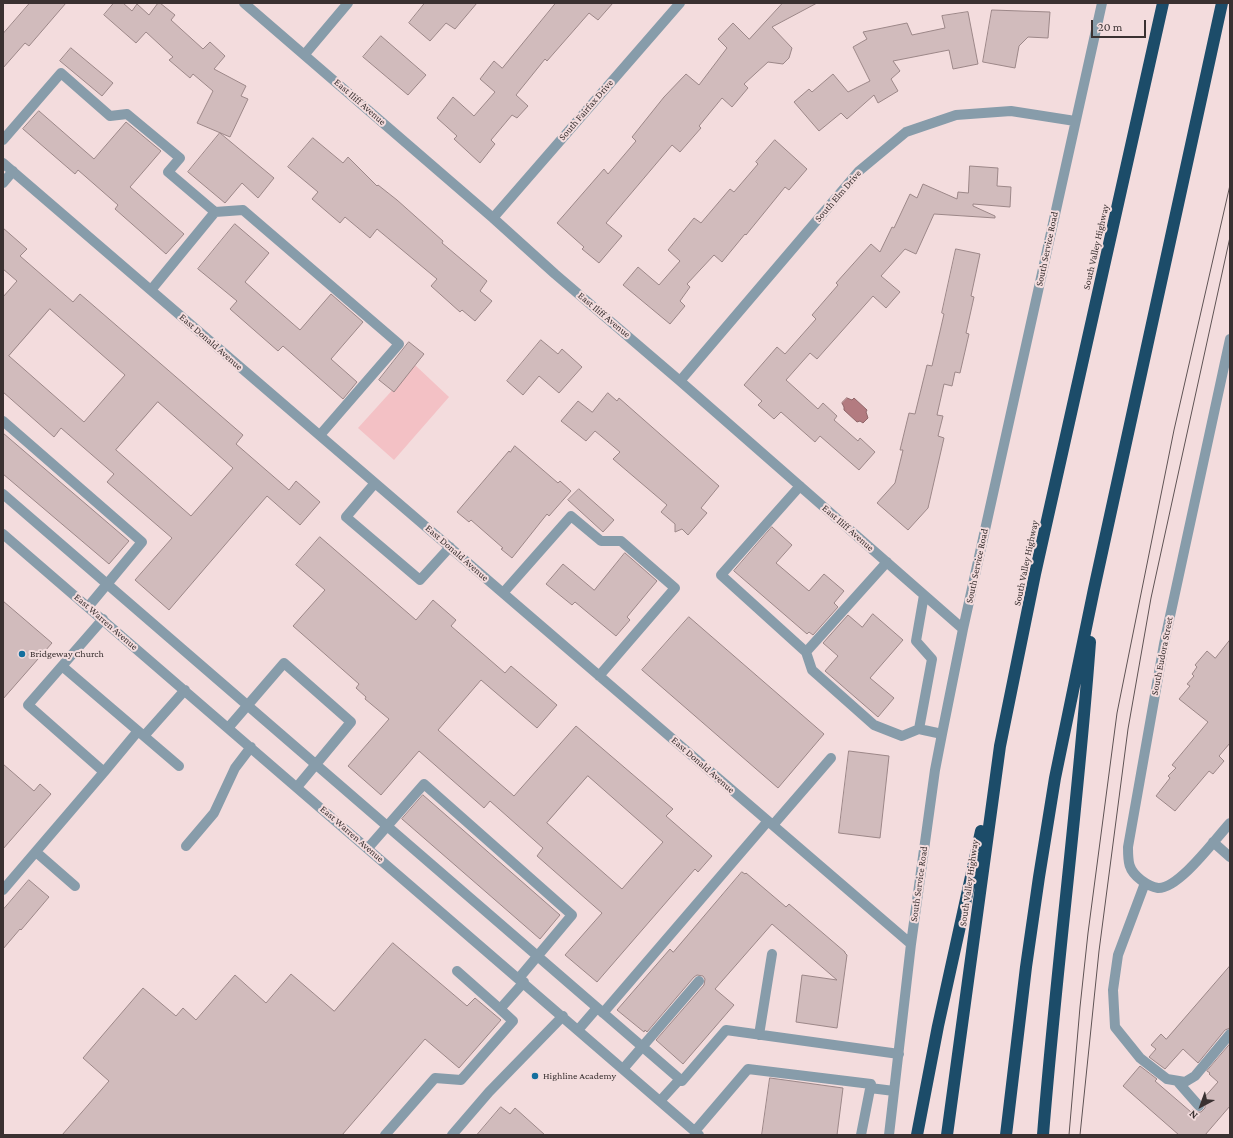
<!DOCTYPE html>
<style>
body{margin:0}
#map{position:relative;width:1233px;height:1138px;overflow:hidden;background:#f3dcdd;font-family:"Crimson Pro",serif}
canvas{display:block}
.frame{position:absolute;inset:0;border:4px solid #3a3131;pointer-events:none}
.north{position:absolute;left:1181px;top:1086px;width:40px;height:40px;-webkit-text-stroke:3px #f3dcdd;paint-order:stroke;rotate:221deg;font-size:11px;font-weight:700;line-height:16px;text-align:center;color:#3a3131}
.north::after{content:'';display:block;margin:auto;width:14px;height:18px;background:#3a3131;clip-path:polygon(50% 0,100% 100%,50% 72%,0 100%)}
.scale{position:absolute;left:1091px;top:20px;width:55px;height:18px;box-sizing:border-box;border:2px solid #3a3131;border-top:0;padding-left:5px;font-size:12px;line-height:14px;white-space:nowrap;color:#3a3131;-webkit-text-stroke:3px #f3dcdd;paint-order:stroke}
</style>
<div id="map">
<canvas width="1233" height="1138"></canvas>
<div class="frame"></div>
<div class="north">N</div>
<div class="scale">20 m</div>
</div>
<script>
const ctx = document.querySelector('canvas').getContext('2d');
ctx.lineJoin = 'round';
function fillPath(path, color) { ctx.fillStyle = color; ctx.fill(path, 'evenodd'); }
function strokePath(path, color, width, dash) { ctx.strokeStyle = color; ctx.lineWidth = width; ctx.lineCap = dash ? 'butt' : 'round'; ctx.setLineDash(dash || []); ctx.stroke(path); }
function label(font, color, halo, rows, align = 'center') {
  ctx.font = font + ' "Crimson Pro",serif'; ctx.lineWidth = 4; ctx.setLineDash([]); ctx.textBaseline = 'middle'; ctx.strokeStyle = halo; ctx.fillStyle = color; for (const [text, x, y, turn = 0] of rows) {
    ctx.save(); ctx.translate(x, y); ctx.rotate((+turn || 0) * Math.PI / 180); ctx.textAlign = isNaN(turn) ? turn : align; if (halo) ctx.strokeText(text, 0, 0); ctx.fillText(text, 0, 0); ctx.restore();
  }
}
const green = new Path2D(`
 M 415,365 L 449,397 L 394,460 L 358,428 Z`);
const water = new Path2D(`
 M 847,398 L 852,400 L 854,398 L 867,410 L 866,412 L 868,418 L 863,423 L 860,421 L 857,422 L 844,410 L 844,407 L 842,403 Z`);
const building = new Path2D(`
 M 30,3 L 66,3 L 29,46 L 25,43 L 3,68 L 3,34 Z
 M 114,3 L 123,3 L 132,11 L 137,4 L 149,15 L 158,3 L 160,3 L 175,15 L 171,20 L 203,49 L 210,42 L 225,56 L 214,69 L 246,86 L 241,96 L 248,99 L 230,137 L 197,123 L 213,91 L 193,74 L 190,78 L 169,60 L 173,57 L 146,32 L 136,43 L 104,15 Z
 M 425,3 L 477,3 L 455,29 L 446,23 L 430,41 L 409,23 Z
 M 556,3 L 613,3 L 598,20 L 589,13 L 547,61 L 545,59 L 516,95 L 528,106 L 517,118 L 512,115 L 491,140 L 495,144 L 480,163 L 454,139 L 457,136 L 437,118 L 453,97 L 474,116 L 495,92 L 480,79 L 494,61 L 502,68 Z
 M 783,3 L 817,3 L 772,27 L 792,48 L 789,58 L 783,64 L 768,62 L 744,84 L 748,88 L 732,107 L 722,98 L 699,126 L 701,128 L 680,152 L 672,145 L 606,223 L 622,236 L 599,263 L 582,249 L 584,247 L 557,223 L 604,169 L 608,174 L 636,141 L 632,137 L 664,97 L 686,74 L 699,85 L 727,48 L 718,39 L 733,23 L 749,39 Z
 M 992,10 L 1050,12 L 1048,38 L 1028,37 L 1019,46 L 1015,68 L 983,62 Z
 M 968,12 L 978,64 L 953,69 L 949,50 L 893,61 L 900,71 L 891,79 L 898,91 L 878,103 L 874,95 L 847,119 L 841,113 L 819,131 L 794,102 L 809,89 L 812,92 L 833,74 L 848,92 L 870,81 L 853,47 L 867,39 L 863,32 L 907,23 L 912,35 L 945,28 L 942,16 Z
 M 381,36 L 426,75 L 408,95 L 363,57 Z
 M 71,48 L 113,83 L 102,96 L 60,61 Z
 M 39,111 L 94,159 L 126,122 L 161,151 L 130,187 L 184,234 L 166,254 L 115,209 L 118,205 L 78,170 L 75,174 L 23,129 Z
 M 220,133 L 274,178 L 258,198 L 242,183 L 225,203 L 188,172 Z
 M 313,138 L 343,163 L 348,157 L 377,186 L 378,185 L 397,200 L 443,241 L 442,243 L 487,281 L 480,291 L 492,301 L 475,321 L 462,310 L 460,312 L 431,286 L 437,279 L 377,229 L 370,238 L 345,217 L 340,223 L 312,199 L 318,192 L 288,167 Z
 M 775,140 L 807,169 L 789,190 L 785,187 L 746,235 L 745,234 L 722,262 L 714,255 L 687,284 L 690,287 L 680,301 L 685,306 L 670,324 L 623,285 L 638,267 L 659,285 L 680,261 L 668,250 L 694,218 L 701,223 L 730,189 L 734,192 L 758,164 L 756,162 Z
 M 970,166 L 998,168 L 997,186 L 1011,187 L 1010,207 L 973,204 L 973,206 L 995,216 L 995,218 L 934,214 L 916,254 L 905,249 L 881,276 L 900,292 L 886,308 L 873,296 L 817,359 L 810,353 L 786,380 L 818,409 L 823,403 L 837,416 L 834,420 L 858,441 L 860,438 L 875,452 L 859,470 L 820,436 L 815,442 L 781,412 L 774,419 L 758,405 L 762,401 L 744,385 L 777,347 L 785,354 L 816,319 L 812,315 L 838,285 L 836,283 L 871,244 L 880,252 L 892,227 L 894,228 L 910,194 L 917,198 L 923,184 L 957,199 L 958,192 L 968,193 Z
 M 235,224 L 269,253 L 245,282 L 300,330 L 331,294 L 363,322 L 331,359 L 357,382 L 343,399 L 283,346 L 278,351 L 230,309 L 237,301 L 198,269 Z
 M 3,228 L 27,249 L 20,256 L 73,302 L 80,294 L 146,351 L 243,435 L 236,444 L 289,490 L 296,481 L 320,502 L 300,525 L 267,496 L 169,610 L 135,580 L 172,538 L 107,482 L 114,474 L 61,428 L 54,437 L 3,392 L 3,297 L 17,281 L 3,269 ZM 50,309 L 125,375 L 84,422 L 9,356 ZM 158,402 L 233,468 L 191,516 L 116,450 Z
 M 956,249 L 980,254 L 971,296 L 974,297 L 966,333 L 969,334 L 960,373 L 955,372 L 952,386 L 944,384 L 937,415 L 943,416 L 938,436 L 944,438 L 928,508 L 908,530 L 877,503 L 895,483 L 903,450 L 900,450 L 909,413 L 915,414 L 927,365 L 932,366 L 944,314 L 942,313 Z
 M 541,340 L 558,354 L 562,349 L 582,367 L 559,393 L 539,376 L 523,395 L 507,381 Z
 M 409,342 L 424,354 L 394,392 L 379,380 Z
 M 608,393 L 617,401 L 619,398 L 719,486 L 701,508 L 707,513 L 688,535 L 682,529 L 675,532 L 675,524 L 661,512 L 667,505 L 613,459 L 620,452 L 595,431 L 586,441 L 561,421 L 578,401 L 592,412 Z
 M 3,433 L 129,541 L 109,564 L 3,474 Z
 M 515,446 L 558,483 L 560,481 L 571,491 L 549,516 L 547,514 L 512,558 L 501,549 L 503,548 L 471,520 L 469,522 L 457,512 L 509,451 L 510,452 Z
 M 579,489 L 614,520 L 603,532 L 568,500 Z
 M 772,527 L 792,545 L 776,563 L 809,591 L 824,574 L 844,591 L 834,603 L 838,607 L 813,635 L 809,632 L 807,634 L 734,571 Z
 M 320,537 L 416,620 L 433,600 L 456,620 L 451,626 L 505,673 L 511,666 L 557,705 L 537,728 L 481,680 L 438,730 L 514,796 L 576,726 L 673,809 L 666,816 L 712,856 L 698,872 L 695,869 L 597,982 L 565,955 L 602,913 L 537,856 L 543,848 L 490,801 L 484,808 L 419,751 L 381,795 L 348,766 L 389,719 L 365,699 L 366,697 L 356,688 L 359,684 L 293,626 L 325,590 L 296,565 ZM 588,776 L 663,842 L 622,889 L 547,823 Z
 M 625,553 L 657,581 L 627,617 L 630,620 L 616,636 L 575,602 L 572,605 L 546,584 L 563,564 L 594,590 Z
 M 3,601 L 52,643 L 3,699 Z
 M 873,614 L 903,640 L 870,678 L 894,698 L 878,717 L 825,671 L 838,656 L 823,643 L 848,615 L 862,627 Z
 M 689,617 L 824,734 L 778,788 L 642,670 Z
 M 1230,640 L 1230,743 L 1219,756 L 1224,761 L 1213,774 L 1209,771 L 1175,811 L 1156,796 L 1170,778 L 1168,776 L 1176,768 L 1172,765 L 1208,722 L 1179,699 L 1190,686 L 1187,684 L 1194,676 L 1192,674 L 1197,667 L 1195,665 L 1207,651 L 1215,658 Z
 M 849,751 L 889,756 L 880,838 L 839,833 Z
 M 3,764 L 34,791 L 40,784 L 51,794 L 3,849 Z
 M 423,795 L 560,915 L 540,939 L 402,819 Z
 M 742,872 L 745,874 L 746,873 L 786,907 L 789,904 L 845,952 L 845,953 L 847,955 L 837,1028 L 796,1022 L 802,975 L 837,980 L 772,924 L 715,989 L 734,1005 L 683,1064 L 656,1040 L 704,985 L 705,979 L 703,976 L 697,975 L 694,977 L 647,1032 L 645,1030 L 644,1032 L 617,1010 L 670,949 L 673,952 Z
 M 29,880 L 49,897 L 21,930 L 20,929 L 3,949 L 3,910 Z
 M 393,943 L 467,1006 L 475,998 L 501,1020 L 459,1068 L 425,1039 L 342,1135 L 62,1135 L 109,1081 L 83,1058 L 143,988 L 176,1016 L 183,1008 L 196,1020 L 235,975 L 266,1003 L 291,974 L 334,1011 Z
 M 1230,966 L 1230,1028 L 1225,1030 L 1198,1063 L 1183,1049 L 1165,1069 L 1149,1057 L 1156,1049 L 1151,1045 L 1161,1034 L 1166,1039 Z
 M 1230,1044 L 1230,1106 L 1205,1135 L 1179,1135 L 1123,1086 L 1140,1066 L 1157,1079 L 1155,1081 L 1191,1112 L 1193,1109 L 1197,1112 L 1201,1112 L 1205,1108 L 1205,1104 L 1202,1100 L 1218,1082 L 1209,1074 L 1210,1073 L 1207,1071 Z
 M 770,1078 L 843,1088 L 837,1135 L 762,1135 Z
 M 501,1107 L 510,1114 L 515,1108 L 545,1135 L 477,1135 Z`);
const minor = new Path2D(`
 M 244,3 L 493,218 L 555,274 L 680,381 L 963,629
 M 305,54 L 348,3
 M 3,140 L 61,73 L 110,116 L 127,114 L 180,158 L 168,172 L 215,212 L 243,210 L 399,344 L 320,435
 M 3,163 L 911,944
 M 3,183 L 13,171
 M 493,218 L 680,3
 M 151,290 L 215,212
 M 1230,339 L 1164,644 L 1128,847 C 1128,862 1128,870 1141,880 C 1145,883 1152,887 1158,888 C 1179,889 1216,838 1230,823
 M 680,381 L 859,171 L 906,132 L 956,115 L 1011,111 L 1075,121
 M 3,421 L 142,542 L 88,607
 M 375,483 L 346,517 L 420,580 L 450,547
 M 800,486 L 721,575 L 806,652 L 887,562
 M 3,494 L 682,1081 L 726,1030 L 899,1054
 M 3,534 L 699,1135
 M 503,593 L 571,516 L 601,541 L 621,541 L 675,588 L 599,676
 M 806,652 L 812,670 L 874,725 L 902,736 L 919,729 L 932,659 L 916,641 L 924,595
 M 62,666 L 179,766
 M 228,728 L 284,663 L 351,722 L 297,787
 M 919,729 L 942,734
 M 144,736 L 185,690
 M 104,772 L 138,731
 M 773,825 L 831,758
 M 1213,842 L 1230,857
 M 186,846 L 214,813 L 235,768 L 251,747
 M 368,848 L 424,784 L 572,915 L 519,978
 M 36,852 L 75,886
 M 1145,883 L 1118,955 L 1113,990 L 1115,1027 L 1140,1058 L 1167,1079 L 1185,1082 L 1195,1076 L 1230,1034
 M 3,890 L 104,772 L 28,705 L 103,619
 M 457,971 L 500,1009
 M 603,1013 L 768,821
 M 578,1030 L 597,1008
 M 759,1035 L 772,954
 M 623,1069 L 699,981
 M 1177,1081 L 1199,1106
 M 870,1088 L 894,1091
 M 660,1101 L 680,1079
 M 695,1131 L 748,1069 L 871,1084 L 861,1135
 M 385,1135 L 435,1078 L 461,1080 L 513,1021 L 500,1009 L 524,982
 M 452,1135 L 489,1092 L 563,1016
 M 889,1135 L 911,944 L 935,770 L 942,734 L 963,629 L 1102,3`);
const highway = new Path2D(`
 M 917,1135 L 938,1026 L 981,831
 M 947,1135 L 1000,746 L 1035,574 L 1163,3
 M 1006,1135 L 1026,967 L 1039,877 L 1055,778 L 1094,589 L 1222,3
 M 1043,1135 C 1056,970 1078,806 1090,642`);
const tram = new Path2D(`
 M 1069,1135 L 1080,1007 L 1088,933 L 1117,713 L 1174,430 L 1230,185
 M 1080,1135 L 1099,951 L 1128,729 L 1151,598 L 1230,237`);
const markers = [
 [22,654,4,"#146f9e"],
 [535,1076,4,"#146f9e"]
];
const streetNames = [
 ["East Iliff Avenue",360,102,41],
 ["South Fairfax Drive",586,110,-49],
 ["South Elm Drive",838,196,-49],
 ["South Valley Highway",1096,247,-77],
 ["South Service Road",1047,249,-78],
 ["East Iliff Avenue",604,315,40],
 ["East Donald Avenue",211,342,41],
 ["East Iliff Avenue",848,528,41],
 ["East Donald Avenue",457,553,41],
 ["South Valley Highway",1026,563,-78],
 ["South Service Road",977,566,-78],
 ["East Warren Avenue",106,622,41],
 ["South Eudora Street",1162,656,-79],
 ["East Donald Avenue",703,765,41],
 ["East Warren Avenue",352,834,41],
 ["South Valley Highway",969,883,-82],
 ["South Service Road",919,884,-82]
];
const poiNames = [
 ["Bridgeway Church",30,654],
 ["Highline Academy",543,1076]
];
fillPath(green, '#f3c1c5');
fillPath(water, '#b37b80');
strokePath(water, '#8f6568', 1);
fillPath(building, '#d1bbbc');
strokePath(building, '#9c8788', 1);
strokePath(minor, '#879caa', 10);
strokePath(highway, '#1c4c69', 12);
strokePath(tram, '#5f5354', 1);
for (const [x, y, r, color] of markers) { const dot = new Path2D(); dot.arc(x, y, r, 0, 2 * Math.PI); ctx.fillStyle = color; ctx.fill(dot); strokePath(dot, '#f3dcdd', 1.5); }
label('10px', '#3a3131', '#f3dcdd', streetNames);
label('10px', '#3a3131', '#f3dcdd', poiNames, 'left');
</script>
